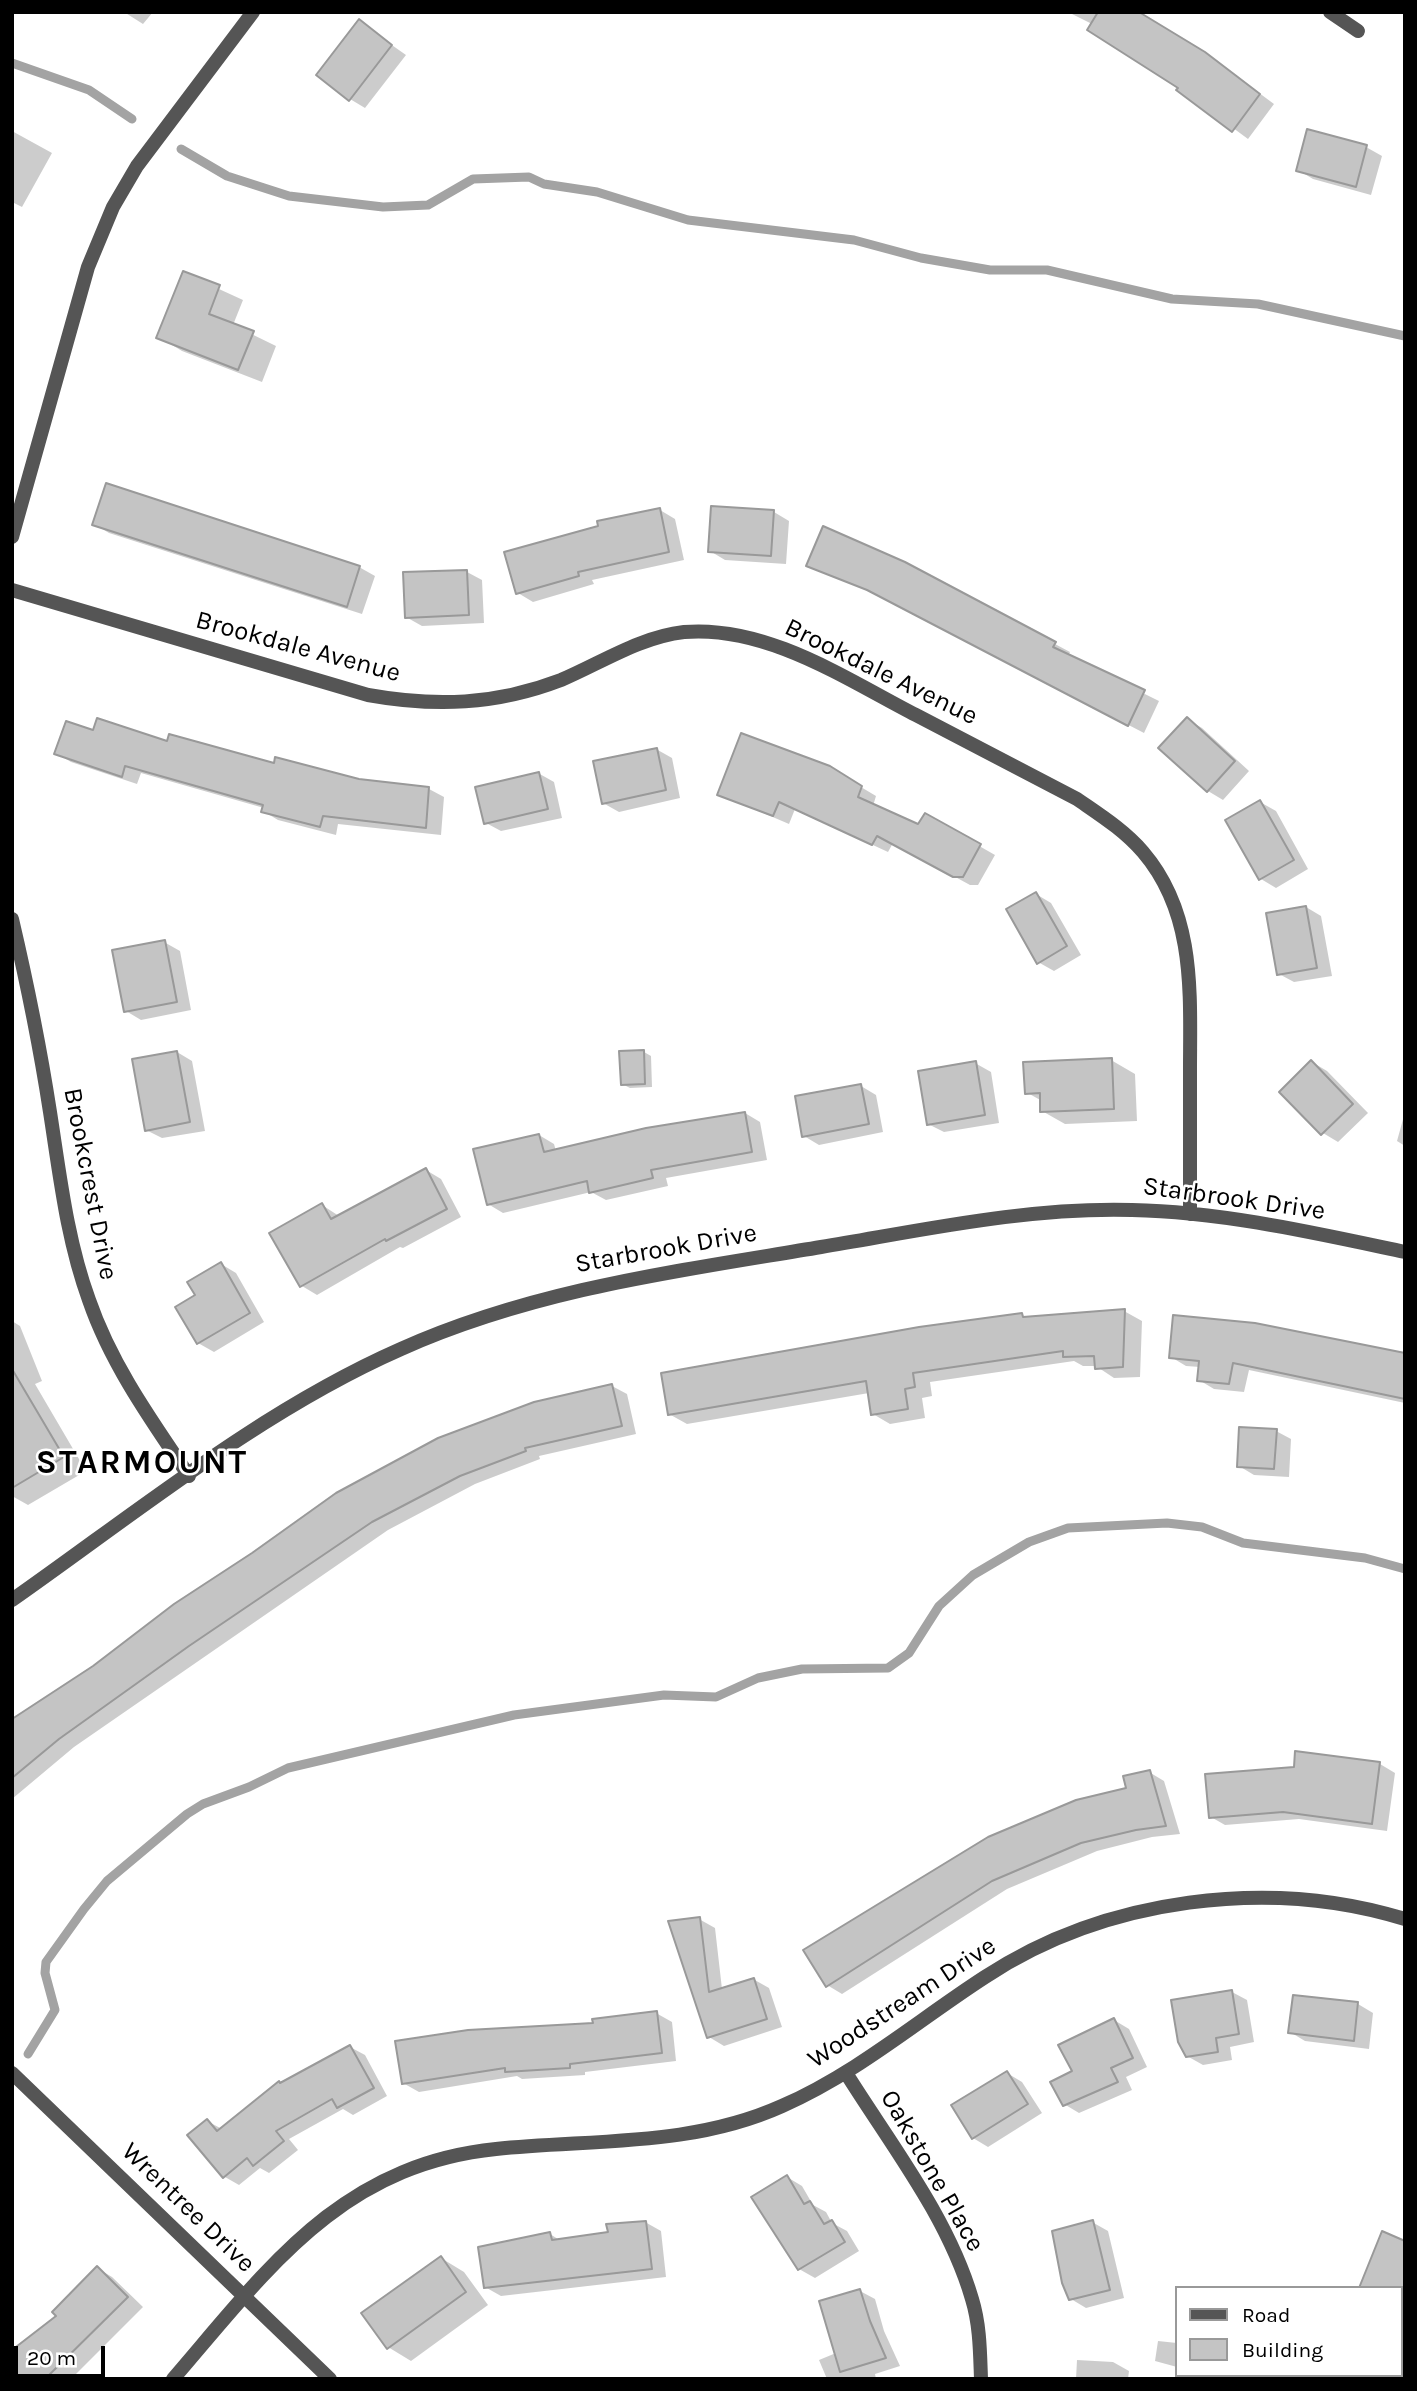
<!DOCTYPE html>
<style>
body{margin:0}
#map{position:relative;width:1417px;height:2391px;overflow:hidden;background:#fff;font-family:Karla,sans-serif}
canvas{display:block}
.frame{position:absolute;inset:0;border:14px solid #000;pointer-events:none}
.legend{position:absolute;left:1175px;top:2286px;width:228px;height:91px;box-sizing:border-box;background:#fff;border:2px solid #999;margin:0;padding:9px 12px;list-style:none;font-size:21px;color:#000}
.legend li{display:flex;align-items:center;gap:14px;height:35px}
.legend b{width:35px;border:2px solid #999}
.scale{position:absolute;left:14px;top:2346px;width:91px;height:32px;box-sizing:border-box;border:4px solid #000;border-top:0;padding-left:9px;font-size:21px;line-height:24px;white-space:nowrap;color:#000;-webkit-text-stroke:5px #fff;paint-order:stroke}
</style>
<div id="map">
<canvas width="1417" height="2391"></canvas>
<div class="frame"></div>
<ul class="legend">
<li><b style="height:9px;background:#555"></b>Road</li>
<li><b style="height:19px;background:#c4c4c4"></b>Building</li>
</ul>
<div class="scale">20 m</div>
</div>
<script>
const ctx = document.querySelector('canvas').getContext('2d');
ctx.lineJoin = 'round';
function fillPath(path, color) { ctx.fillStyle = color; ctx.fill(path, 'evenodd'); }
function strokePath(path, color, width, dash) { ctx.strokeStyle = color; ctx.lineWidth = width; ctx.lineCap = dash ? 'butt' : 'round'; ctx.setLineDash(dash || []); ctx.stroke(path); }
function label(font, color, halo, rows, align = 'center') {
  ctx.font = font + ' Karla,sans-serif'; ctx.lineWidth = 5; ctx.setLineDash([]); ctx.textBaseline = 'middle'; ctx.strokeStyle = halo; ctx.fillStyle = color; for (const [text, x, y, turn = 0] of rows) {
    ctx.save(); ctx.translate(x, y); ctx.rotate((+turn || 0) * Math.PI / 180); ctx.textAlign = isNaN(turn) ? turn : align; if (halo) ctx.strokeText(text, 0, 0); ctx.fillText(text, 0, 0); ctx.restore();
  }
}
const shadow = new Path2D(`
 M 124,12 L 153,12 L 143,24 Z
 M 1068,12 L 1138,12 L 1220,64 L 1274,104 L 1248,139 L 1092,24 Z
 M 359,22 L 406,55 L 365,108 L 350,99 Z
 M 12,131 L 52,153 L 22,207 L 12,202 Z
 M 1366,147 L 1382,156 L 1371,195 L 1313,179 L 1298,170 Z
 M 184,273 L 243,300 L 233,325 L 276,346 L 262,382 L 182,351 L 159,337 Z
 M 660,510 L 675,519 L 684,560 L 592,580 L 594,584 L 533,602 L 518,593 Z
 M 774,512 L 789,521 L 786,564 L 725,560 L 710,551 Z
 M 94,524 L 359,567 L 375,576 L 362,614 L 109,533 Z
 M 905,563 L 1055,644 L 1070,652 L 1068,656 L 1159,701 L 1144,733 L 884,598 L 808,565 Z
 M 467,572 L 482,580 L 484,623 L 422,626 L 406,617 Z
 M 1187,719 L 1202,728 L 1249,771 L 1223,800 L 1208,791 Z
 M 94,732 L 359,781 L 429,789 L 444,797 L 441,835 L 338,824 L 336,835 L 278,820 L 263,811 L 264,808 L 141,773 L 137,784 L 71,762 L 56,753 Z
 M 656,749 L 672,758 L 680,798 L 619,812 L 603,803 Z
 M 829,768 L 876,796 L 873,806 L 919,826 L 925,815 L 995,855 L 978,885 L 970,885 L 893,843 L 888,852 L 795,809 L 789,824 L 719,794 Z
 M 538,773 L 554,782 L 562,818 L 501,831 L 486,823 Z
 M 1260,802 L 1276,811 L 1308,869 L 1276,888 L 1261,879 Z
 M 1036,894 L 1051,903 L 1081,955 L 1054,971 L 1038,962 Z
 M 1306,907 L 1321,916 L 1332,976 L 1294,982 L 1279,974 Z
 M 164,942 L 180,951 L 191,1010 L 141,1020 L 126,1011 Z
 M 177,1052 L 192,1061 L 205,1131 L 162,1138 L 146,1130 Z
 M 644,1052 L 651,1056 L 652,1087 L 630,1088 L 622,1084 Z
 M 1111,1060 L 1135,1074 L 1137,1121 L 1065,1124 L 1042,1111 L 1042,1101 L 1026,1092 Z
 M 1312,1062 L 1327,1071 L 1368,1113 L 1338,1142 L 1323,1133 Z
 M 975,1063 L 991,1072 L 999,1123 L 944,1132 L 928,1124 Z
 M 861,1086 L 876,1095 L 883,1132 L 819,1145 L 804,1136 Z
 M 1405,1112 L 1405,1146 L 1397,1141 Z
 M 745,1113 L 760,1122 L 767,1160 L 666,1178 L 668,1186 L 606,1200 L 591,1192 L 503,1213 L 488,1204 L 539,1135 L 554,1144 L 556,1151 Z
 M 426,1170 L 441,1179 L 461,1217 L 403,1248 L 400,1247 L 317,1295 L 302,1286 L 271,1234 L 322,1205 L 339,1216 Z
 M 221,1264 L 236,1273 L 264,1322 L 214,1352 L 198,1343 L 197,1296 Z
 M 1124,1311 L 1142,1321 L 1140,1377 L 1114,1378 L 1096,1366 L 1083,1366 L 1074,1361 L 930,1382 L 932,1396 L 922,1398 L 925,1418 L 890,1424 L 873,1414 L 869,1393 L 687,1424 L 669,1414 L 1022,1315 L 1028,1319 Z
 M 12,1321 L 20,1326 L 42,1381 L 35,1384 L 86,1471 L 28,1505 L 12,1496 Z
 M 1405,1356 L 1405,1403 L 1249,1370 L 1244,1392 L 1214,1389 L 1199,1380 L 1200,1367 L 1186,1366 L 1171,1357 Z
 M 612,1386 L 627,1394 L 636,1434 L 539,1456 L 540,1459 L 475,1484 L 388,1530 L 74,1747 L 12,1799 L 12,1721 Z
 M 1276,1431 L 1291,1439 L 1289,1477 L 1254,1475 L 1239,1466 Z
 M 1296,1753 L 1380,1764 L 1395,1773 L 1387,1831 L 1299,1819 L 1225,1825 L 1211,1817 L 1295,1769 Z
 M 1149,1772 L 1164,1781 L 1180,1834 L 1152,1837 L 1097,1851 L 1007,1889 L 842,1994 L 827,1985 L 1128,1790 Z
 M 699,1919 L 715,1928 L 722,1989 L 753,1979 L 769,1988 L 782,2027 L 724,2046 L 709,2037 Z
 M 1232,1992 L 1247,2000 L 1254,2042 L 1230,2047 L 1232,2060 L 1203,2065 L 1187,2056 Z
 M 1294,1997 L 1358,2004 L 1373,2013 L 1369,2049 L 1305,2041 L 1290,2032 Z
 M 656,2013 L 672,2022 L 676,2061 L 585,2072 L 585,2075 L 522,2079 L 517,2076 L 419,2092 L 403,2083 L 595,2025 Z
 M 1114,2020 L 1129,2029 L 1147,2067 L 1126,2077 L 1132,2090 L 1079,2113 L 1064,2104 L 1074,2072 Z
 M 350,2047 L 365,2055 L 387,2096 L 353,2115 L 343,2109 L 289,2139 L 298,2150 L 269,2173 L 260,2168 L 239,2185 L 225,2177 L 207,2121 L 222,2129 L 281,2084 Z
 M 1007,2073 L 1022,2082 L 1042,2113 L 988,2147 L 973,2138 Z
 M 787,2177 L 802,2186 L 813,2205 L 826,2212 L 832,2223 L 847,2231 L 859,2251 L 815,2278 L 799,2269 Z
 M 645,2222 L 661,2231 L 666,2277 L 501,2296 L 485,2287 L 550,2234 L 561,2241 L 610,2233 Z
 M 1092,2222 L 1108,2231 L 1124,2298 L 1086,2308 L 1071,2299 L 1055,2249 L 1054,2232 Z
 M 1405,2243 L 1405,2335 L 1401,2339 L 1401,2288 Z
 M 441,2258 L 464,2272 L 488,2305 L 411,2361 L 388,2347 Z
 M 97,2268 L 112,2277 L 143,2307 L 71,2379 L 12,2379 Z
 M 860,2291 L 875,2299 L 884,2331 L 900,2366 L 875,2374 L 876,2379 L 827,2379 L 819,2360 L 836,2353 Z
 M 1158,2341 L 1177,2343 L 1177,2367 L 1155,2361 Z
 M 1077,2360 L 1113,2362 L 1129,2371 L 1128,2379 L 1076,2379 Z
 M 1328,2375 L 1381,2375 L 1387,2379 L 1326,2379 Z`);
const stream = new Path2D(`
 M 12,63 L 89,90 L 132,119
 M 181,149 L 227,176 L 289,196 L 383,207 L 428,205 L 473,179 L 529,177 L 544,184 L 597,192 L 688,220 L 854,240 L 921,258 L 990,270 L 1047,270 L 1172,299 L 1258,304 L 1405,336
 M 28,2054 L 55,2010 L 45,1973 L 46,1962 L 84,1909 L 107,1881 L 187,1814 L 203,1804 L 249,1787 L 288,1768 L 514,1715 L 664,1695 L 716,1697 L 758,1678 L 802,1669 L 888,1668 L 909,1653 L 939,1606 L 973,1575 L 1029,1542 L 1068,1528 L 1167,1523 L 1202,1527 L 1243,1543 L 1365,1558 L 1405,1569`);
const building = new Path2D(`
 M 1098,12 L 1139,12 L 1205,52 L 1260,94 L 1232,132 L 1176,90 L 1178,88 L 1087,30 Z
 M 359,19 L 392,45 L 349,101 L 316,75 Z
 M 1307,129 L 1367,145 L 1356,187 L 1296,171 Z
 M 183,271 L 220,285 L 209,314 L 254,331 L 238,370 L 156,338 Z
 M 106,483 L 360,566 L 347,607 L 92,525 Z
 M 711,506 L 774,510 L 771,556 L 708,552 Z
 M 660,508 L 669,552 L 578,572 L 579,576 L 516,594 L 504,552 L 598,526 L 597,521 Z
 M 823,526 L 905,562 L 1056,642 L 1053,647 L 1145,690 L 1128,726 L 867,590 L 806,566 Z
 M 467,570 L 469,615 L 405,618 L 403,572 Z
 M 1187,717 L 1235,761 L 1207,792 L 1158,748 Z
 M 97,718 L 167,741 L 169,734 L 274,763 L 275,757 L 359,779 L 429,787 L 426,828 L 323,816 L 320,827 L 261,812 L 263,805 L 125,766 L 122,777 L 54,754 L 66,721 L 93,730 Z
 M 741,733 L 830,766 L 862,786 L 858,797 L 918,824 L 925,813 L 981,844 L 963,877 L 953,877 L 877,836 L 872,845 L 779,802 L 773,816 L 717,795 Z
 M 657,748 L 666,790 L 602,804 L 593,761 Z
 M 539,772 L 548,809 L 484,824 L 475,787 Z
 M 1260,800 L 1294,860 L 1259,880 L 1225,820 Z
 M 1036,892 L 1067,946 L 1037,964 L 1006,909 Z
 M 1306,906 L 1317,968 L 1277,975 L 1266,913 Z
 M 165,940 L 177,1002 L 124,1012 L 112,950 Z
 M 644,1050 L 645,1084 L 621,1085 L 619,1051 Z
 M 177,1051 L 190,1122 L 145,1131 L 132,1059 Z
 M 1112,1058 L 1114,1109 L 1040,1112 L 1040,1093 L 1025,1094 L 1023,1062 Z
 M 1311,1060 L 1353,1104 L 1321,1135 L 1279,1092 Z
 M 976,1061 L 985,1115 L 927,1125 L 918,1071 Z
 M 861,1084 L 869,1124 L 802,1137 L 795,1096 Z
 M 745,1112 L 752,1152 L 651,1170 L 653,1178 L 589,1193 L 587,1181 L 487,1205 L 473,1149 L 539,1134 L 544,1152 L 646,1128 Z
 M 426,1168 L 447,1209 L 386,1241 L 385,1239 L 300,1287 L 269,1233 L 322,1203 L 331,1219 Z
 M 221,1262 L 250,1313 L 197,1344 L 175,1307 L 195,1295 L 187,1282 Z
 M 1125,1309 L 1123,1367 L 1095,1369 L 1094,1356 L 1063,1357 L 1063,1351 L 913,1373 L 915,1387 L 905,1389 L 908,1409 L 871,1415 L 866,1381 L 668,1415 L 661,1373 L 919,1327 L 1022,1313 L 1023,1317 Z
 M 1173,1315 L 1255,1323 L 1405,1353 L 1405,1399 L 1233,1363 L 1229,1384 L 1197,1381 L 1199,1361 L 1169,1358 Z
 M 12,1369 L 64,1457 L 12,1488 Z
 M 612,1384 L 622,1426 L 525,1448 L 526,1451 L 460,1476 L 372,1522 L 189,1646 L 59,1739 L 12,1778 L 12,1719 L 93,1666 L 174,1604 L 252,1553 L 336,1493 L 438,1438 L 534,1402 Z
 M 1239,1427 L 1277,1429 L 1274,1469 L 1237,1467 Z
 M 1295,1751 L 1380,1762 L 1372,1824 L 1283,1812 L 1209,1818 L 1205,1774 L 1294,1767 Z
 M 1150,1770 L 1166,1826 L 1136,1830 L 1081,1843 L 992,1881 L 826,1987 L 803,1950 L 988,1837 L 1076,1800 L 1126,1788 L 1123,1776 Z
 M 700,1917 L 709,1992 L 754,1978 L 767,2019 L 707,2038 L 668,1921 Z
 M 1232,1990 L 1239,2034 L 1216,2038 L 1218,2052 L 1186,2057 L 1178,2042 L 1171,2000 Z
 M 1293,1995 L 1358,2002 L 1354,2041 L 1288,2033 Z
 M 657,2011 L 662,2053 L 570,2064 L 570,2068 L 505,2072 L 505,2068 L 402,2084 L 395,2041 L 468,2030 L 593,2023 L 592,2019 Z
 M 1114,2018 L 1133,2058 L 1111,2068 L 1118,2082 L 1063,2106 L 1050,2082 L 1072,2071 L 1058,2045 Z
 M 350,2045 L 374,2088 L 337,2108 L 332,2099 L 276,2131 L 284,2141 L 253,2166 L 247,2158 L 223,2178 L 187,2135 L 207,2119 L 217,2131 L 279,2081 L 280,2083 Z
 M 1007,2071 L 1028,2104 L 972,2139 L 951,2105 Z
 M 787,2175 L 804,2204 L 810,2201 L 824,2224 L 832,2220 L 845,2242 L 798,2270 L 751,2197 Z
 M 1093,2220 L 1110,2290 L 1069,2300 L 1062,2283 L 1052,2231 Z
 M 646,2221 L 652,2269 L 484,2288 L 478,2247 L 550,2232 L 552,2240 L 608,2232 L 606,2224 Z
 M 1382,2231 L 1405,2241 L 1405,2288 L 1359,2288 Z
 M 441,2256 L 466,2292 L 387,2349 L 361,2313 Z
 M 97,2266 L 128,2297 L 45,2379 L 12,2379 L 12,2350 L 56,2316 L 52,2312 Z
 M 860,2289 L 870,2321 L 886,2358 L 840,2372 L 819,2301 Z`);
const street = new Path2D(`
 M 1330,12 L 1358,31
 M 12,537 L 88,267 L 113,207 L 137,166 L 253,12
 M 12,590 L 368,695 C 435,707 496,705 561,680 C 601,663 640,637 684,632 C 767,625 846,679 916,715 C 970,743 1023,771 1077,799 C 1100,815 1124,830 1143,852 C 1196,914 1190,994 1190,1070 C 1190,1118 1190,1166 1190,1214
 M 12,919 C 27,983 40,1047 50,1112 C 60,1176 67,1240 89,1300 C 111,1364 151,1420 189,1476
 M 12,1600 C 136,1513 262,1410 401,1349 C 535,1289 678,1271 821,1247 C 924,1230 1027,1207 1132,1210 C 1224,1212 1315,1233 1405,1252
 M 12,2073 L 330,2379
 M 846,2073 C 891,2145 948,2217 972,2299 C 980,2325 980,2352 981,2379
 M 173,2379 C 267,2270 340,2165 496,2149 C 593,2139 691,2147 782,2106 C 857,2073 917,2021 985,1977 C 1105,1898 1269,1877 1405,1919`);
const streetNames = [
 ["Brookdale Avenue",298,647,15],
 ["Brookdale Avenue",881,672,26],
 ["Brookcrest Drive",90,1184,79],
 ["Starbrook Drive",1234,1199,8],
 ["Starbrook Drive",666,1249,-10],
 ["Woodstream Drive",902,2003,-33],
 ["Oakstone Place",932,2171,60],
 ["Wrentree Drive",188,2208,44]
];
const districtNames = [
 ["STARMOUNT",142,1464]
];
fillPath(shadow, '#0003');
strokePath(stream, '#a3a3a3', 9);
fillPath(building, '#c4c4c4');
strokePath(building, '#999', 2);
strokePath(street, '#555', 14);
label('26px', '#000', '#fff', streetNames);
ctx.letterSpacing = '2px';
label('bold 33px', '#000', '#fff', districtNames);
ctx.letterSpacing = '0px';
</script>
